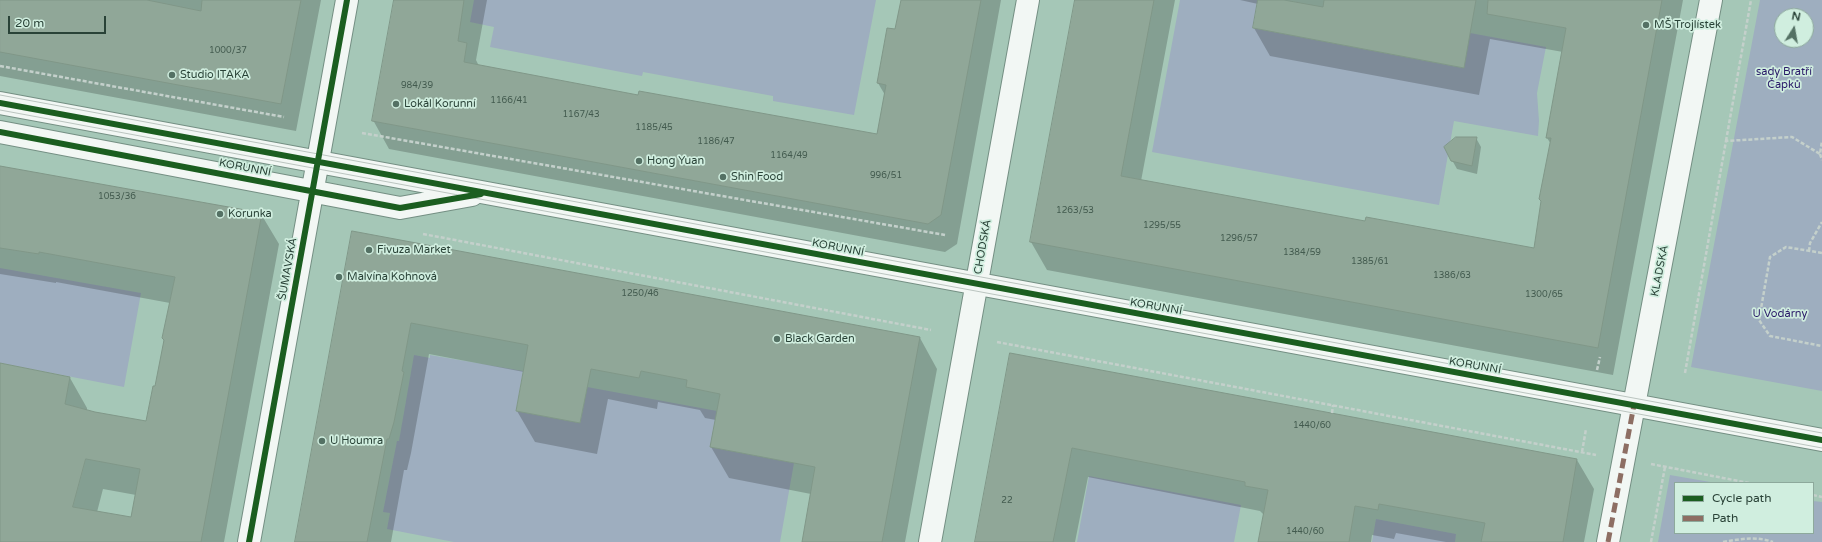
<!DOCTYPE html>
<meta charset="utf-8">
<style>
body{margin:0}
#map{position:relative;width:1822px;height:542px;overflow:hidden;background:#a5c7b7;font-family:"Varela Round",sans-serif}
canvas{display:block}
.legend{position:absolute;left:1674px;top:482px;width:140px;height:52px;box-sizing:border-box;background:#d0eedf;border:1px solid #8da99c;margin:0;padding:5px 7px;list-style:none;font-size:12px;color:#294237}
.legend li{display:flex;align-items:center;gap:8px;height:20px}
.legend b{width:20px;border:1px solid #8da99c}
.north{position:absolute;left:1774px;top:8px;width:40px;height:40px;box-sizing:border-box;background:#d0eedf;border:1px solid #8da99c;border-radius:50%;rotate:11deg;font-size:11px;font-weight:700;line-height:16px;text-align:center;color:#294237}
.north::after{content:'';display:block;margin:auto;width:14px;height:18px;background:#547164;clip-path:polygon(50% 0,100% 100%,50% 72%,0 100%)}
.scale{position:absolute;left:8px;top:16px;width:98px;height:18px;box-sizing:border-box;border:2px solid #294237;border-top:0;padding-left:5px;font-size:12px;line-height:14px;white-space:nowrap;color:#294237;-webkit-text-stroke:3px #d0eedf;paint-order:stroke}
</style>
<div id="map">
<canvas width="1822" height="542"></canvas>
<ul class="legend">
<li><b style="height:5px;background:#1b5e20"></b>Cycle path</li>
<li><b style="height:5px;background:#8d6e63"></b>Path</li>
</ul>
<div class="north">N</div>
<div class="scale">20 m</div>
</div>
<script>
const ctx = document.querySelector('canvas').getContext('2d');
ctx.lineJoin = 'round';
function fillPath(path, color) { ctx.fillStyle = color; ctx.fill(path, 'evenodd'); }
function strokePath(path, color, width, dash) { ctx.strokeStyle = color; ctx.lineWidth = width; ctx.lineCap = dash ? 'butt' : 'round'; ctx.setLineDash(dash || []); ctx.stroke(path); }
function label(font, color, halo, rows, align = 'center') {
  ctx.font = font + ' "Varela Round",sans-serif'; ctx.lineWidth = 3.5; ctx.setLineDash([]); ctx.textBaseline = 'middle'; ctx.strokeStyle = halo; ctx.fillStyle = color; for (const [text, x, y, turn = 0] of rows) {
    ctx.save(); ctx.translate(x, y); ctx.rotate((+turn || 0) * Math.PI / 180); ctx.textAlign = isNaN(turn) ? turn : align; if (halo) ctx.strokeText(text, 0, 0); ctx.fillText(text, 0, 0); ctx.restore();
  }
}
const green = new Path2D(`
 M 474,0 L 876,0 L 854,115 L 773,101 L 773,96 L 643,72 L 642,76 L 490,47 L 494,27 L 470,22 Z
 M 1180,0 L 1258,0 L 1253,28 L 1463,68 L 1470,33 L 1546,47 L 1537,93 L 1539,121 L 1538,136 L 1454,121 L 1439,205 L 1152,152 Z
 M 1760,0 L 1822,0 L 1822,391 L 1691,367 ZM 1782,16 L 1806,16 L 1806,40 L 1782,40 Z
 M 0,268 L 141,293 L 124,387 L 0,363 Z
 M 414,355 L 430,358 L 430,355 L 523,371 L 516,411 L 580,423 L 587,387 L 717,411 L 711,447 L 794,463 L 780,542 L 454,542 L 387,529 L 390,513 L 383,512 L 397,441 L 399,441 Z
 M 1670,475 L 1716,483 L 1675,483 L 1675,533 L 1813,533 L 1813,501 L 1822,502 L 1822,542 L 1658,542 Z
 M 1089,476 L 1241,505 L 1234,542 L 1077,542 Z
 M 1376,519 L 1456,534 L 1455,542 L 1372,542 Z`);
const shadow = new Path2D(`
 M 0,0 L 321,0 L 296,131 L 0,76 Z
 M 396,0 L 487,0 L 476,60 L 479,66 L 639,96 L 877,135 L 885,95 L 878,83 L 896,30 L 902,0 L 1001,0 L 957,244 L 945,252 L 389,149 L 373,120 Z
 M 1076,0 L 1175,0 L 1141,181 L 1366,222 L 1535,249 L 1551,144 L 1547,138 L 1563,52 L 1490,39 L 1479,95 L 1270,56 L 1254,28 L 1258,4 L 1240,0 L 1683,0 L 1613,375 L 1047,270 L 1031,242 Z
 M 1476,138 L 1481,147 L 1477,174 L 1457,169 L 1452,160 Z
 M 0,167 L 261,214 L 279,244 L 224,542 L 0,542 L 0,365 L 70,378 L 87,408 L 87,411 L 147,422 L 156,387 L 170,303 L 56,282 L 56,283 L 0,274 ZM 103,489 L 136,495 L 131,518 L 97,512 Z
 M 353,232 L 920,338 L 937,369 L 905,542 L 803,542 L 811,494 L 729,478 L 711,447 L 716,420 L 705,418 L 700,410 L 658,402 L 657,409 L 608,399 L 597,454 L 535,442 L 517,411 L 524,372 L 429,354 L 411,453 L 407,470 L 404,470 L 391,542 L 296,542 Z
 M 1011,354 L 1577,460 L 1594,489 L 1584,542 L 1446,542 L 1396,533 L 1394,539 L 1372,535 L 1371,542 L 1259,542 L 1264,515 L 1260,511 L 1088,477 L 1075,542 L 976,542 Z`);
const building = new Path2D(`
 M 0,0 L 147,0 L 201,11 L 202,0 L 301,0 L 281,104 L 0,52 Z
 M 394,0 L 464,0 L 458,41 L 467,43 L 464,62 L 638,95 L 639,91 L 877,134 L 886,85 L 877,83 L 887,28 L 895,29 L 901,0 L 981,0 L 941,215 L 928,224 L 372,121 Z
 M 1075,0 L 1154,0 L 1121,176 L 1365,221 L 1366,217 L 1534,248 L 1541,201 L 1539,199 L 1551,138 L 1546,138 L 1566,28 L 1487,14 L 1488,0 L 1662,0 L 1598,348 L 1030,242 Z
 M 1258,0 L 1284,0 L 1323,7 L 1324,0 L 1476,0 L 1464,68 L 1253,28 Z
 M 1456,137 L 1477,137 L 1472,166 L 1451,161 L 1444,147 Z
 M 0,166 L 262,213 L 201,542 L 0,542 L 0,363 L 70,377 L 65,404 L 95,412 L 146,421 L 153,386 L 155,386 L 164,340 L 162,338 L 175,277 L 39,252 L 39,254 L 0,248 ZM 86,459 L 140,469 L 131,517 L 73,507 Z
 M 352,231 L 920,337 L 882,542 L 802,542 L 815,467 L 710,447 L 720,394 L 686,387 L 687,380 L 641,371 L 639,378 L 591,369 L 580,423 L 516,411 L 528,345 L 411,323 L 402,371 L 404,372 L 394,422 L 389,439 L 387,439 L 367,542 L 295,542 Z
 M 1010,353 L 1577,459 L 1563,542 L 1481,542 L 1485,523 L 1379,504 L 1378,510 L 1355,506 L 1349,542 L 1258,542 L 1268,490 L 1245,486 L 1245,482 L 1072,448 L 1053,542 L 975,542 Z`);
const path = new Path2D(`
 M 0,66 L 284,117
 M 362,133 L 945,235
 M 1726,141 L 1751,0
 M 1820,154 L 1822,160
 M 423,234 L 931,330
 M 1809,251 L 1810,243 L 1822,222
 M 1822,253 L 1786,247 L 1770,257 L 1759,320 L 1770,336 L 1822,346
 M 997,342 L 1596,455
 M 1597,370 L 1600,357
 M 1685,373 L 1726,141 L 1792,137 L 1820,154 L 1822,141
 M 1332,413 L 1333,405
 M 1582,452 L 1586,429
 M 1651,464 L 1749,483
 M 1813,495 L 1822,497
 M 1651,542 L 1665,467
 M 1723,542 C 1740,539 1756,536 1773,542`);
const minor = new Path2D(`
 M 0,103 L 1822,440
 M 0,132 L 400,208 L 472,195
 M 249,542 L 347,0
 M 930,542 L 1028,0
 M 1608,542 L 1711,0`);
const tram = new Path2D(`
 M 0,95 L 1822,433
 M 0,110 L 1822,448`);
const quiet = new Path2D(`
 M 1608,542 L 1634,405`);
const cycleway = new Path2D(`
 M 0,103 L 1822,440
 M 0,132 L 400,208 L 481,194
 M 249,542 L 347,0`);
const markers = [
 [1646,25,4,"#547164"],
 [172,75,4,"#547164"],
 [396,104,4,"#547164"],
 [639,161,4,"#547164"],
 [723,177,4,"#547164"],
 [220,214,4,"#547164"],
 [369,250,4,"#547164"],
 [339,277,4,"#547164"],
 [777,339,4,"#547164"],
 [322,441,4,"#547164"]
];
const numberNames = [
 ["1000/37",228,51],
 ["984/39",417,86],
 ["1166/41",509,101],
 ["1167/43",581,115],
 ["1185/45",654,128],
 ["1186/47",716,142],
 ["1164/49",789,156],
 ["996/51",886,176],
 ["1053/36",117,197],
 ["1263/53",1075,211],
 ["1295/55",1162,226],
 ["1296/57",1239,239],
 ["1384/59",1302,253],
 ["1385/61",1370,262],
 ["1386/63",1452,276],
 ["1250/46",640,294],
 ["1300/65",1544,295],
 ["1440/60",1312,426],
 ["22",1007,501],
 ["1440/60",1305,532]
];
const poiNames = [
 ["MŠ Trojlístek",1654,25],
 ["Studio ITAKA",180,75],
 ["Lokál Korunní",404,104],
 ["Hong Yuan",647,161],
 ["Shin Food",731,177],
 ["Korunka",228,214],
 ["Fivuza Market",377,250],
 ["Malvína Kohnová",347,277],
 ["Black Garden",785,339],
 ["U Houmra",330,441]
];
const parkNames = [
 ["sady Bratří",1784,72],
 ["Čapků",1784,85],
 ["U Vodárny",1780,314]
];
const streetNames = [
 ["KORUNNÍ",245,168,11],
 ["CHODSKÁ",983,247,-80],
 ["KORUNNÍ",838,248,11],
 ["ŠUMAVSKÁ",288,269,-80],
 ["KLADSKÁ",1660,271,-79],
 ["KORUNNÍ",1156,307,10],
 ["KORUNNÍ",1475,366,10]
];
fillPath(green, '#9eaebf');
fillPath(shadow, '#0003');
fillPath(building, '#90a798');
strokePath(building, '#809788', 1);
strokePath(minor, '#748f83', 24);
strokePath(path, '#c4d0cb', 2.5, [4, 2]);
strokePath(minor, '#f2f7f4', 22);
strokePath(tram, '#bbc5c0', 1);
strokePath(quiet, '#8d6e63', 5, [10, 5]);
strokePath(cycleway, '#1b5e20', 6);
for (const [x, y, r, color] of markers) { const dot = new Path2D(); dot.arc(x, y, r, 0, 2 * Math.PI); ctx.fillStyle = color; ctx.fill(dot); strokePath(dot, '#d0eedf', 1.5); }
label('9px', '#435b4f', null, numberNames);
label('11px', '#294237', '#d0eedf', poiNames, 'left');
label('11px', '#291968', '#d0eedf', parkNames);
label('11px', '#294237', '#d0eedf', streetNames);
</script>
